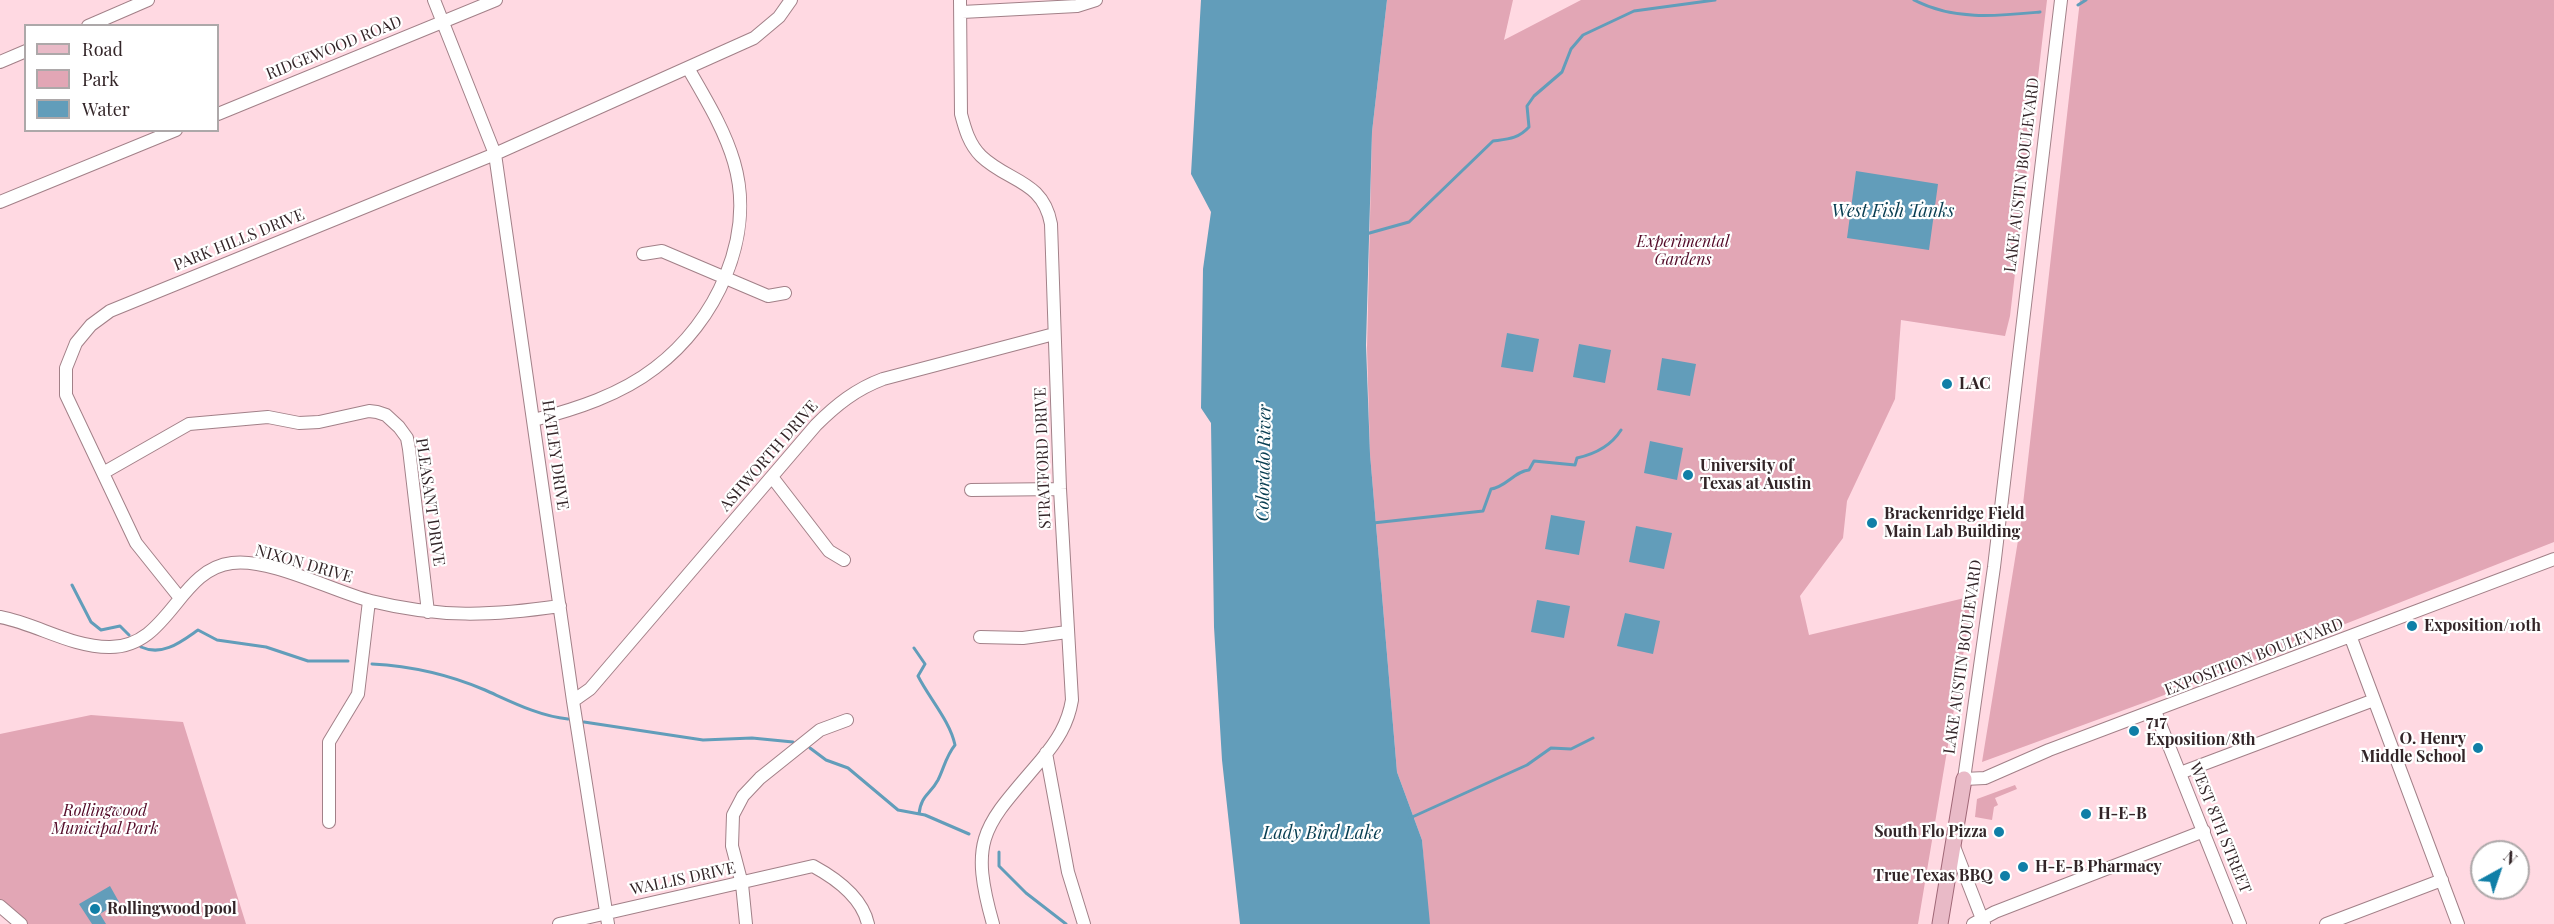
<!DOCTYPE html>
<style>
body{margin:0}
#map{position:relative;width:2554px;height:924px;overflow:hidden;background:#ffd9e2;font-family:"Playfair Display",serif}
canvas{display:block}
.legend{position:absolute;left:24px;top:24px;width:195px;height:108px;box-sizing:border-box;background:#fff;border:2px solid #ada8a9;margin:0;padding:8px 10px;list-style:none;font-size:18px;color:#332528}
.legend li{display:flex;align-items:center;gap:12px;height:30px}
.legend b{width:30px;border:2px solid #ada8a9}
.north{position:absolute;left:2470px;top:840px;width:60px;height:60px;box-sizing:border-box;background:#fff;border:2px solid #ada8a9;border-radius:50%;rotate:40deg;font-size:16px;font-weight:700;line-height:24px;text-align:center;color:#332528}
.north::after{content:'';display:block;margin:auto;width:21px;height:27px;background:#107fa7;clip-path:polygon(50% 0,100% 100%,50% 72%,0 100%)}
</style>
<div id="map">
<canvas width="2554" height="924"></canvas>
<ul class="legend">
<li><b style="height:8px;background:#e9bac7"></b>Road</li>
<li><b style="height:16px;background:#e2a6b5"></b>Park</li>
<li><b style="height:16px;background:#629dba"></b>Water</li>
</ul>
<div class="north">N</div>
</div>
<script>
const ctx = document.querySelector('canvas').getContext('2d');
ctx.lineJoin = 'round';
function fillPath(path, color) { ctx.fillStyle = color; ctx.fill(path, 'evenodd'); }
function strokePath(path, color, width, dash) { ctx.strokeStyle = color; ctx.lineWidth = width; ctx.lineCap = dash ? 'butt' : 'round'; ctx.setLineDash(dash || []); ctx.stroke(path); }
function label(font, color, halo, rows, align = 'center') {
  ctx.font = font + ' "Playfair Display",serif'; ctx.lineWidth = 4.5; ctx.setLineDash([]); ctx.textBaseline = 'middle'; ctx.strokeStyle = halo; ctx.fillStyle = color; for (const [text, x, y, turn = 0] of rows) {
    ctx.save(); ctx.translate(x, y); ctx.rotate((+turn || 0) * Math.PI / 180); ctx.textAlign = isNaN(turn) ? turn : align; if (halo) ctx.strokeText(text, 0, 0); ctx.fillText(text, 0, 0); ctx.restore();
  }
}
const green = new Path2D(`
 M 1387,0 L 1513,0 L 1504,40 L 1581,0 L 2047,0 L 2010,316 L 2005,336 L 1901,320 L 1895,399 L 1847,501 L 1843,538 L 1800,596 L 1809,635 L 1973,596 L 1918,924 L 1429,924 L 1422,840 L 1397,772 L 1370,454 L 1367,348 L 1372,132 Z
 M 2080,0 L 2554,0 L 2554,542 L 2154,699 L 1982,762 L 2021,522 Z
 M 91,715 L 183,722 L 246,924 L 21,924 L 0,906 L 0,734 Z
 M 2015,785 L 2017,789 L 1995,798 L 1998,805 L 1994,807 L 1992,820 L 1975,817 L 1977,799 Z`);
const water = new Path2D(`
 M 1201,0 L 1387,0 L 1372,132 L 1366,345 L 1370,454 L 1397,772 L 1422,840 L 1430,924 L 1240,924 L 1222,760 L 1214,627 L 1211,423 L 1201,408 L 1203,269 L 1211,212 L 1191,174 Z
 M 1856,171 L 1938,184 L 1929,250 L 1847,238 Z
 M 1507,333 L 1539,339 L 1533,372 L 1501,367 Z
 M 1579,344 L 1611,350 L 1605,383 L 1573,377 Z
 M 1662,358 L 1696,364 L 1690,396 L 1657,390 Z
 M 1650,441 L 1683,448 L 1677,480 L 1644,473 Z
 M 1551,515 L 1585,521 L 1579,555 L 1545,549 Z
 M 1636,526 L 1672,533 L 1664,569 L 1629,562 Z
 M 1537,600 L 1570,606 L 1564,638 L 1531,632 Z
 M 1625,613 L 1660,621 L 1653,654 L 1617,646 Z
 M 110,886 L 119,902 L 100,914 L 106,924 L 92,924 L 79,904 Z`);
const stream = new Path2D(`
 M 1914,0 C 1954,21 1998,16 2040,12
 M 2078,5 L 2086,0
 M 1366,234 L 1409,222 L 1493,141 C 1508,139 1518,139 1529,127 L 1527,106 L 1534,96 L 1562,72 L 1571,49 L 1583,35 L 1634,11 L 1715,0
 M 1373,523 L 1483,511 L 1491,489 C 1506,487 1515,471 1529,470 L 1534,461 L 1575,465 L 1577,458 C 1595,454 1611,446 1621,430
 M 72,585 L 91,622 L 101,630 L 120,626 L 129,635
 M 141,647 C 163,657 182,641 198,630 L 217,640 L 266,647 L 308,661 L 348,661
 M 914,648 L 925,664 L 918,676 C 929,698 950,721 955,745 C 946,756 944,768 938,780 C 930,795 921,795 919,814
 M 372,664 C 410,666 450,675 485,690 C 512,702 539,716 568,719
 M 584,722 L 703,740 L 752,738 L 793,742
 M 810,748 L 826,760 L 848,768 L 898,810 L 925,815 L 969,834
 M 1410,818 L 1527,765 L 1551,748 L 1571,749 L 1593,738
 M 999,852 L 999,866 L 1026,893 L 1066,924`);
const minor = new Path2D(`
 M 434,0 L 495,154 L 573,701 L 608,924
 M 960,0 L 961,114 C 965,129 969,144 981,156 C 1008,182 1043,180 1051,224 L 1060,489 L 1072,700 C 1068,724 1057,741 1041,760 C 985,826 968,836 993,924
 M 2061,0 L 1994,567 L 1964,779 L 1985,778 L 2049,750 L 2554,559
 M 962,12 L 1077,6 L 1096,0
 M 88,26 L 148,0
 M 0,62 L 26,51
 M 218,114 L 496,0
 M 0,202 L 176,130
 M 643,254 L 662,251 L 768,296 L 785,293
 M 534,420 C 576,409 620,395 655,368 C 716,322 756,237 734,162 C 724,128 705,98 688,68
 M 103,473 L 189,424 L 268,417 L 299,423 L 319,422 L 369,411 L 377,412 L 386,415 L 399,427 L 407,438 L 409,449 L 428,612
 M 772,477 L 829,551 L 844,560
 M 971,490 L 1060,489
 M 180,598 L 136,543 L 66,395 L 66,368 L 76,343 L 91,325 L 110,311 L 495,154 L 754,38 L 779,17 L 791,0
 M 0,617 C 37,624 71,647 109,647 C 169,648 178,569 232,563 C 271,558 332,591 371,601 C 440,618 491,616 560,606
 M 980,637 L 1023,638 L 1067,632
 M 2351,638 L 2458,924
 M 573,701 L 590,689 L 816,425 C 836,405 856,389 883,379 L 1054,334
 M 2155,711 L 2240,924
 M 1046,753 L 1068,872 L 1084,924
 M 2180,773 L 2374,700
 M 329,822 L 329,742 L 358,694 L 369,601
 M 1953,844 L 1984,924
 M 0,906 L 21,924
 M 559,924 L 813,866 C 837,879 862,897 868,924
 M 746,924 L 742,884 L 732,846 L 733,815 L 743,796 L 760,778 L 820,730 L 847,720
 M 1973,924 L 1995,912 L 2204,831
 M 2326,924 L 2442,880`);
const major = new Path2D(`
 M 1940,924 L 1964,779`);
const markers = [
 [1947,384,6,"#107fa7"],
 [1688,475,6,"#107fa7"],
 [1872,523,6,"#107fa7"],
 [2412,626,6,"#107fa7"],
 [2134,731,6,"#107fa7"],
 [2478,748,6,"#107fa7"],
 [2086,814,6,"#107fa7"],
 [1999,832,6,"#107fa7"],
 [2023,867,6,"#107fa7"],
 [2005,876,6,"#107fa7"],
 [95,909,6,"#107fa7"]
];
const streetNames = [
 ["RIDGEWOOD ROAD",334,48,-22],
 ["LAKE AUSTIN BOULEVARD",2022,175,-83],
 ["PARK HILLS DRIVE",239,240,-22],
 ["HATLEY DRIVE",555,455,82],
 ["ASHWORTH DRIVE",769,456,-49],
 ["STRATFORD DRIVE",1043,458,-92],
 ["PLEASANT DRIVE",430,502,82],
 ["NIXON DRIVE",304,564,16],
 ["LAKE AUSTIN BOULEVARD",1963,657,-82],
 ["EXPOSITION BOULEVARD",2254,657,-21],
 ["WEST 8TH STREET",2220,828,68],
 ["WALLIS DRIVE",683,879,-12]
];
const parkNames = [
 ["Experimental",1683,242],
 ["Gardens",1683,260],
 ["Rollingwood",105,811],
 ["Municipal Park",105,829]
];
const poiNames = [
 ["LAC",1959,384],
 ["University of",1700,466],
 ["Texas at Austin",1700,484],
 ["Brackenridge Field",1884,514],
 ["Main Lab Building",1884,532],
 ["Exposition/10th",2424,626],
 ["717",2146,722],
 ["Exposition/8th",2146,740],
 ["O. Henry",2466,739,"right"],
 ["Middle School",2466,757,"right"],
 ["H-E-B",2098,814],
 ["South Flo Pizza",1987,832,"right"],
 ["H-E-B Pharmacy",2035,867],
 ["True Texas BBQ",1993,876,"right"],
 ["Rollingwood pool",107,909]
];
const waterNames = [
 ["West Fish Tanks",1893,211],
 ["Colorado River",1264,463,-89],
 ["Lady Bird Lake",1322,833]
];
fillPath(green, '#e2a6b5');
fillPath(water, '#629dba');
strokePath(stream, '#629dba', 3);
strokePath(minor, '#a28088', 14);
strokePath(major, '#a06877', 17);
strokePath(minor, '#fff', 12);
strokePath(major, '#e9bac7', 15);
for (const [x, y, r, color] of markers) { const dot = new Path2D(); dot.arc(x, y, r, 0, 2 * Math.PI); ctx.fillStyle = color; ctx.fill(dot); strokePath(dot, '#fff', 2); }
label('16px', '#332528', '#fff', streetNames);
label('italic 16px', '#520927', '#fff', parkNames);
label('bold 16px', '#332528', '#fff', poiNames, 'left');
label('italic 18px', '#073d51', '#fff', waterNames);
</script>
